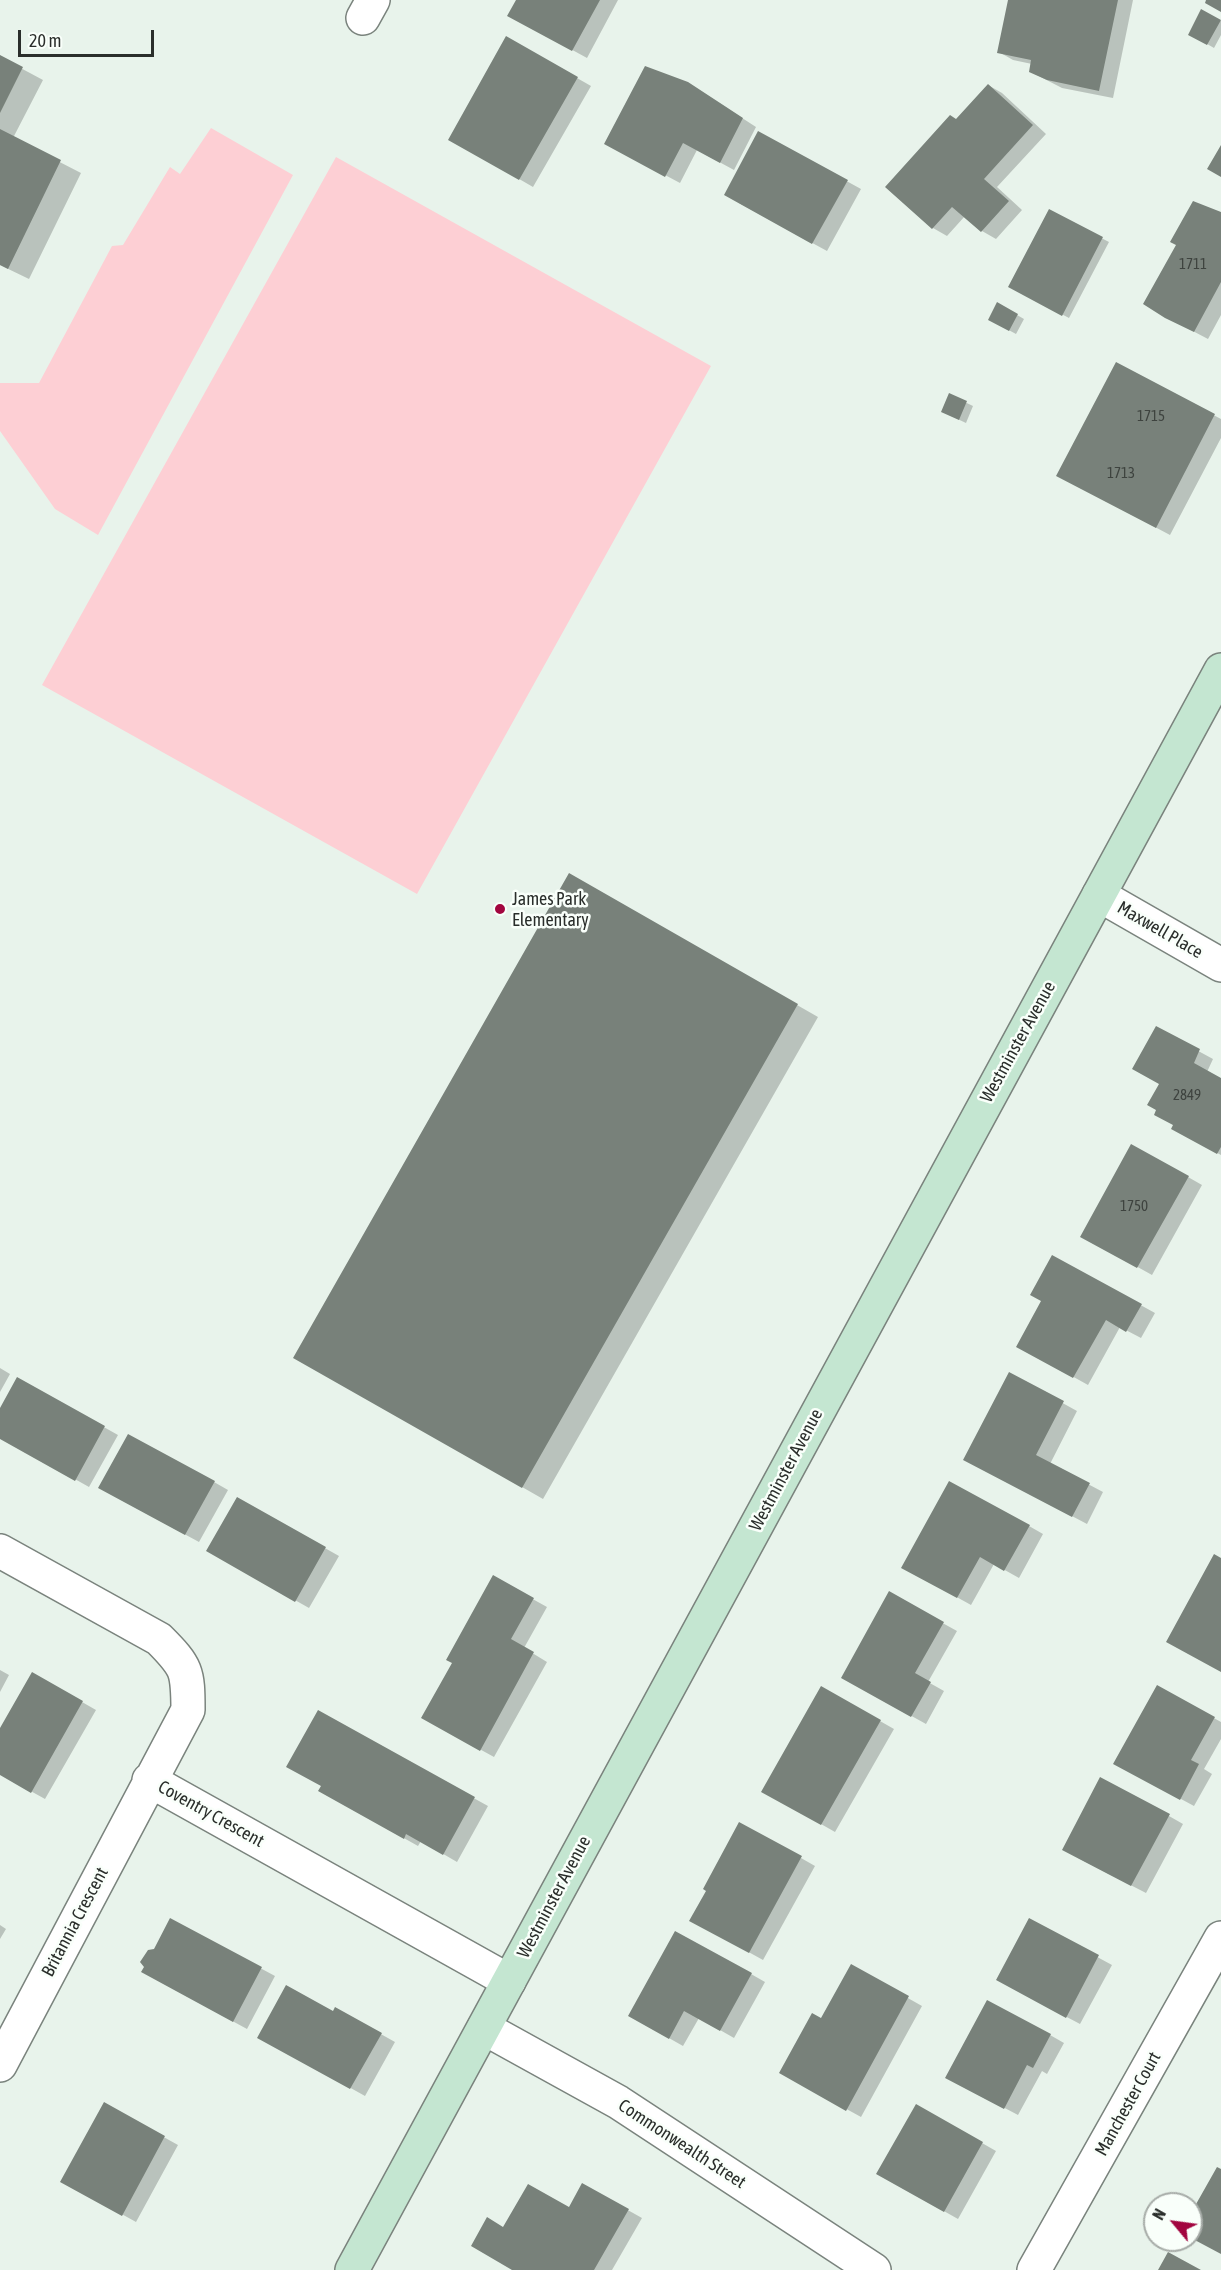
<!DOCTYPE html>
<style>
body{margin:0}
#map{position:relative;width:1221px;height:2270px;overflow:hidden;background:#e8f3eb;font-family:"Asap Condensed",sans-serif}
canvas{display:block}
.north{position:absolute;left:1143px;top:2192px;width:60px;height:60px;box-sizing:border-box;background:#f9fffa;border:2px solid #a6aba7;border-radius:50%;rotate:299deg;font-size:16px;font-weight:700;line-height:24px;text-align:center;color:#2a2e2b}
.north::after{content:'';display:block;margin:auto;width:21px;height:27px;background:#a2053f;clip-path:polygon(50% 0,100% 100%,50% 72%,0 100%)}
.scale{position:absolute;left:18px;top:30px;width:136px;height:27px;box-sizing:border-box;border:3px solid #2a2e2b;border-top:0;padding-left:8px;font-size:18px;line-height:21px;white-space:nowrap;color:#2a2e2b;-webkit-text-stroke:4px #f9fffa;paint-order:stroke}
</style>
<div id="map">
<canvas width="1221" height="2270"></canvas>
<div class="north">N</div>
<div class="scale">20 m</div>
</div>
<script>
const ctx = document.querySelector('canvas').getContext('2d');
ctx.lineJoin = 'round';
function fillPath(path, color) { ctx.fillStyle = color; ctx.fill(path, 'evenodd'); }
function strokePath(path, color, width, dash) { ctx.strokeStyle = color; ctx.lineWidth = width; ctx.lineCap = dash ? 'butt' : 'round'; ctx.setLineDash(dash || []); ctx.stroke(path); }
function label(font, color, halo, rows, align = 'center') {
  ctx.font = font + ' "Asap Condensed",sans-serif'; ctx.lineWidth = 5; ctx.setLineDash([]); ctx.textBaseline = 'middle'; ctx.strokeStyle = halo; ctx.fillStyle = color; for (const [text, x, y, turn = 0] of rows) {
    ctx.save(); ctx.translate(x, y); ctx.rotate((+turn || 0) * Math.PI / 180); ctx.textAlign = isNaN(turn) ? turn : align; if (halo) ctx.strokeText(text, 0, 0); ctx.fillText(text, 0, 0); ctx.restore();
  }
}
const green = new Path2D(`
 M 211,128 L 293,175 L 98,535 L 55,509 L 0,431 L 0,383 L 39,383 L 112,246 L 123,245 L 170,167 L 180,174 Z
 M 336,157 L 711,366 L 417,894 L 42,685 Z`);
const shadow = new Path2D(`
 M 517,0 L 618,0 L 587,58 L 523,23 Z
 M 1009,0 L 1133,0 L 1113,98 L 1062,88 L 1031,72 L 1032,64 L 1013,60 L 999,52 Z
 M 1202,11 L 1221,21 L 1221,35 L 1214,48 L 1190,34 Z
 M 507,38 L 591,86 L 533,187 L 450,139 Z
 M 0,57 L 43,80 L 13,138 L 81,173 L 29,279 L 0,265 Z
 M 988,85 L 1002,93 L 1046,134 L 997,187 L 1022,210 L 996,239 L 982,231 L 965,216 L 947,236 L 933,228 L 887,187 L 957,120 Z
 M 702,92 L 756,127 L 734,170 L 697,150 L 680,183 L 620,151 Z
 M 759,133 L 861,189 L 827,251 L 739,203 Z
 M 1049,211 L 1109,242 L 1069,318 L 1010,287 Z
 M 1221,214 L 1221,315 L 1208,339 L 1166,317 Z
 M 998,304 L 1024,319 L 1016,334 L 990,320 Z
 M 1117,364 L 1221,419 L 1221,438 L 1170,535 L 1072,483 Z
 M 950,395 L 973,406 L 966,423 L 949,415 Z
 M 570,875 L 818,1017 L 543,1499 L 295,1357 Z
 M 1156,1028 L 1213,1059 L 1207,1072 L 1221,1079 L 1221,1155 L 1187,1137 L 1175,1125 L 1161,1084 Z
 M 1188,1177 L 1202,1185 L 1152,1275 L 1082,1236 Z
 M 1053,1257 L 1155,1313 L 1141,1338 L 1120,1327 L 1088,1385 L 1018,1346 L 1043,1301 Z
 M 0,1368 L 10,1374 L 0,1392 Z
 M 1010,1374 L 1077,1411 L 1050,1464 L 1103,1492 L 1087,1524 L 979,1467 Z
 M 18,1379 L 118,1435 L 89,1487 L 0,1437 L 0,1411 Z
 M 214,1482 L 228,1490 L 199,1542 L 114,1496 Z
 M 238,1499 L 339,1556 L 309,1608 L 208,1551 Z
 M 1029,1526 L 1043,1534 L 1019,1578 L 994,1564 L 971,1605 L 917,1575 Z
 M 493,1577 L 547,1607 L 524,1648 L 547,1662 L 494,1757 L 423,1718 L 454,1662 Z
 M 890,1594 L 957,1631 L 928,1682 L 944,1691 L 926,1724 L 843,1678 Z
 M 0,1670 L 9,1675 L 0,1692 Z
 M 33,1674 L 96,1710 L 45,1799 L 0,1774 L 0,1731 Z
 M 1158,1687 L 1221,1722 L 1221,1739 L 1204,1769 L 1212,1774 L 1194,1806 L 1129,1771 Z
 M 822,1688 L 894,1729 L 835,1832 L 763,1791 Z
 M 318,1712 L 488,1806 L 457,1862 L 421,1841 L 418,1846 L 320,1791 L 323,1786 Z
 M 1169,1816 L 1183,1824 L 1146,1893 L 1078,1858 Z
 M 801,1858 L 815,1866 L 763,1960 L 705,1928 Z
 M 171,1920 L 275,1976 L 247,2029 L 157,1980 L 155,1950 Z
 M 1029,1920 L 1112,1965 L 1080,2024 L 1012,1988 Z
 M 0,1925 L 6,1929 L 0,1939 Z
 M 851,1966 L 922,2006 L 861,2117 L 781,2073 L 821,2020 Z
 M 751,1974 L 765,1982 L 734,2038 L 699,2018 L 683,2046 L 630,2016 Z
 M 336,2009 L 395,2042 L 365,2096 L 259,2037 L 333,2013 Z
 M 1050,2035 L 1064,2043 L 1047,2074 L 1042,2071 L 1018,2115 L 961,2085 Z
 M 104,2104 L 178,2145 L 136,2222 L 62,2181 Z
 M 917,2106 L 996,2151 L 958,2219 L 878,2174 Z
 M 583,2185 L 642,2218 L 612,2270 L 515,2270 L 504,2229 L 569,2209 Z`);
const building = new Path2D(`
 M 516,0 L 600,0 L 572,51 L 507,16 Z
 M 1008,0 L 1118,0 L 1099,91 L 1047,80 L 1029,72 L 1031,60 L 997,53 Z
 M 1206,0 L 1221,0 L 1221,12 L 1205,3 Z
 M 1201,9 L 1221,20 L 1207,45 L 1188,35 Z
 M 506,36 L 578,77 L 519,180 L 448,140 Z
 M 0,55 L 23,67 L 0,113 Z
 M 645,66 L 688,82 L 743,118 L 720,163 L 683,143 L 665,177 L 604,144 Z
 M 988,84 L 1033,125 L 984,179 L 1009,201 L 981,232 L 952,207 L 932,229 L 885,187 L 950,115 L 956,119 Z
 M 0,129 L 61,160 L 8,269 L 0,265 Z
 M 758,131 L 848,180 L 812,244 L 724,195 Z
 M 1221,145 L 1221,177 L 1207,169 Z
 M 1193,201 L 1221,212 L 1221,282 L 1194,332 L 1165,318 L 1143,304 L 1176,245 L 1170,242 Z
 M 1049,209 L 1103,237 L 1062,316 L 1008,287 Z
 M 997,302 L 1018,314 L 1009,331 L 988,320 Z
 M 1116,362 L 1215,414 L 1156,528 L 1056,476 Z
 M 949,393 L 967,401 L 959,420 L 941,412 Z
 M 569,873 L 798,1004 L 522,1488 L 293,1358 Z
 M 1156,1026 L 1200,1049 L 1194,1063 L 1221,1078 L 1221,1147 L 1217,1154 L 1171,1129 L 1173,1125 L 1154,1115 L 1156,1110 L 1147,1105 L 1159,1084 L 1132,1069 Z
 M 1131,1144 L 1189,1176 L 1137,1268 L 1080,1237 Z
 M 1052,1255 L 1142,1304 L 1126,1332 L 1106,1320 L 1073,1378 L 1016,1347 L 1041,1301 L 1030,1295 Z
 M 1009,1372 L 1064,1401 L 1036,1455 L 1090,1483 L 1072,1517 L 963,1460 Z
 M 17,1377 L 105,1426 L 75,1481 L 0,1439 L 0,1408 Z
 M 128,1434 L 215,1481 L 185,1535 L 98,1488 Z
 M 949,1481 L 1030,1525 L 1004,1571 L 980,1557 L 957,1598 L 901,1568 Z
 M 237,1497 L 326,1547 L 295,1602 L 206,1551 Z
 M 1214,1554 L 1221,1558 L 1221,1672 L 1166,1642 Z
 M 493,1575 L 534,1598 L 511,1639 L 534,1652 L 480,1751 L 421,1718 L 452,1663 L 446,1660 Z
 M 889,1591 L 944,1622 L 915,1673 L 931,1682 L 911,1717 L 841,1678 Z
 M 32,1672 L 83,1701 L 31,1793 L 0,1775 L 0,1728 Z
 M 1157,1685 L 1215,1717 L 1191,1760 L 1199,1764 L 1180,1800 L 1113,1764 Z
 M 821,1686 L 881,1720 L 821,1825 L 761,1792 Z
 M 318,1710 L 475,1797 L 443,1855 L 406,1834 L 404,1839 L 318,1791 L 321,1786 L 286,1767 Z
 M 1100,1777 L 1170,1814 L 1131,1886 L 1062,1850 Z
 M 739,1822 L 802,1856 L 749,1953 L 689,1921 L 706,1891 L 703,1889 Z
 M 170,1918 L 262,1967 L 233,2022 L 141,1972 L 144,1967 L 140,1962 L 148,1950 L 154,1949 Z
 M 1029,1918 L 1099,1955 L 1066,2018 L 996,1980 Z
 M 675,1931 L 752,1973 L 720,2031 L 684,2011 L 669,2039 L 628,2016 Z
 M 851,1964 L 909,1996 L 846,2111 L 779,2073 L 812,2013 L 821,2018 Z
 M 286,1985 L 333,2011 L 335,2007 L 382,2033 L 350,2089 L 257,2038 Z
 M 987,2000 L 1051,2034 L 1033,2068 L 1027,2065 L 1004,2109 L 945,2078 Z
 M 104,2102 L 165,2136 L 122,2216 L 60,2182 Z
 M 916,2104 L 983,2142 L 944,2212 L 876,2174 Z
 M 1217,2167 L 1221,2169 L 1221,2254 L 1191,2238 L 1191,2213 Z
 M 582,2183 L 629,2209 L 594,2270 L 512,2270 L 471,2246 L 487,2217 L 503,2227 L 528,2184 L 569,2207 Z
 M 1168,2252 L 1201,2270 L 1158,2270 Z`);
const street = new Path2D(`
 M 363,18 L 373,0
 M 1099,895 L 1221,965
 M 0,1551 L 159,1639 C 187,1667 188,1671 188,1710 L 0,2065
 M 149,1780 L 509,1981
 M 484,2028 L 618,2102 L 874,2270
 M 1034,2270 L 1221,1938`);
const secondary = new Path2D(`
 M 352,2270 L 1221,670`);
const markers = [
 [500,909,6,"#a2053f"]
];
const numberNames = [
 ["1711",1193,264],
 ["1715",1151,416],
 ["1713",1121,473],
 ["2849",1187,1095],
 ["1750",1134,1206]
];
const poiNames = [
 ["James Park",512,899],
 ["Elementary",512,920]
];
const streetNames = [
 ["Maxwell Place",1160,930,30],
 ["Westminster Avenue",1018,1042,-61],
 ["Westminster Avenue",786,1470,-62],
 ["Coventry Crescent",211,1814,29],
 ["Westminster Avenue",554,1897,-62],
 ["Britannia Crescent",75,1922,-62],
 ["Manchester Court",1128,2104,-61],
 ["Commonwealth Street",682,2144,33]
];
fillPath(green, '#fdcfd4');
fillPath(shadow, '#0003');
fillPath(building, '#78817a');
strokePath(street, '#7a837d', 36);
strokePath(secondary, '#7a837d', 36);
strokePath(street, '#fff', 33);
strokePath(secondary, '#c4e6d1', 33);
for (const [x, y, r, color] of markers) { const dot = new Path2D(); dot.arc(x, y, r, 0, 2 * Math.PI); ctx.fillStyle = color; ctx.fill(dot); strokePath(dot, '#f9fffa', 2); }
label('15px', '#3e433f', null, numberNames);
label('18px', '#2a2e2b', '#f9fffa', poiNames, 'left');
label('18px', '#2a2e2b', '#f9fffa', streetNames);
</script>
